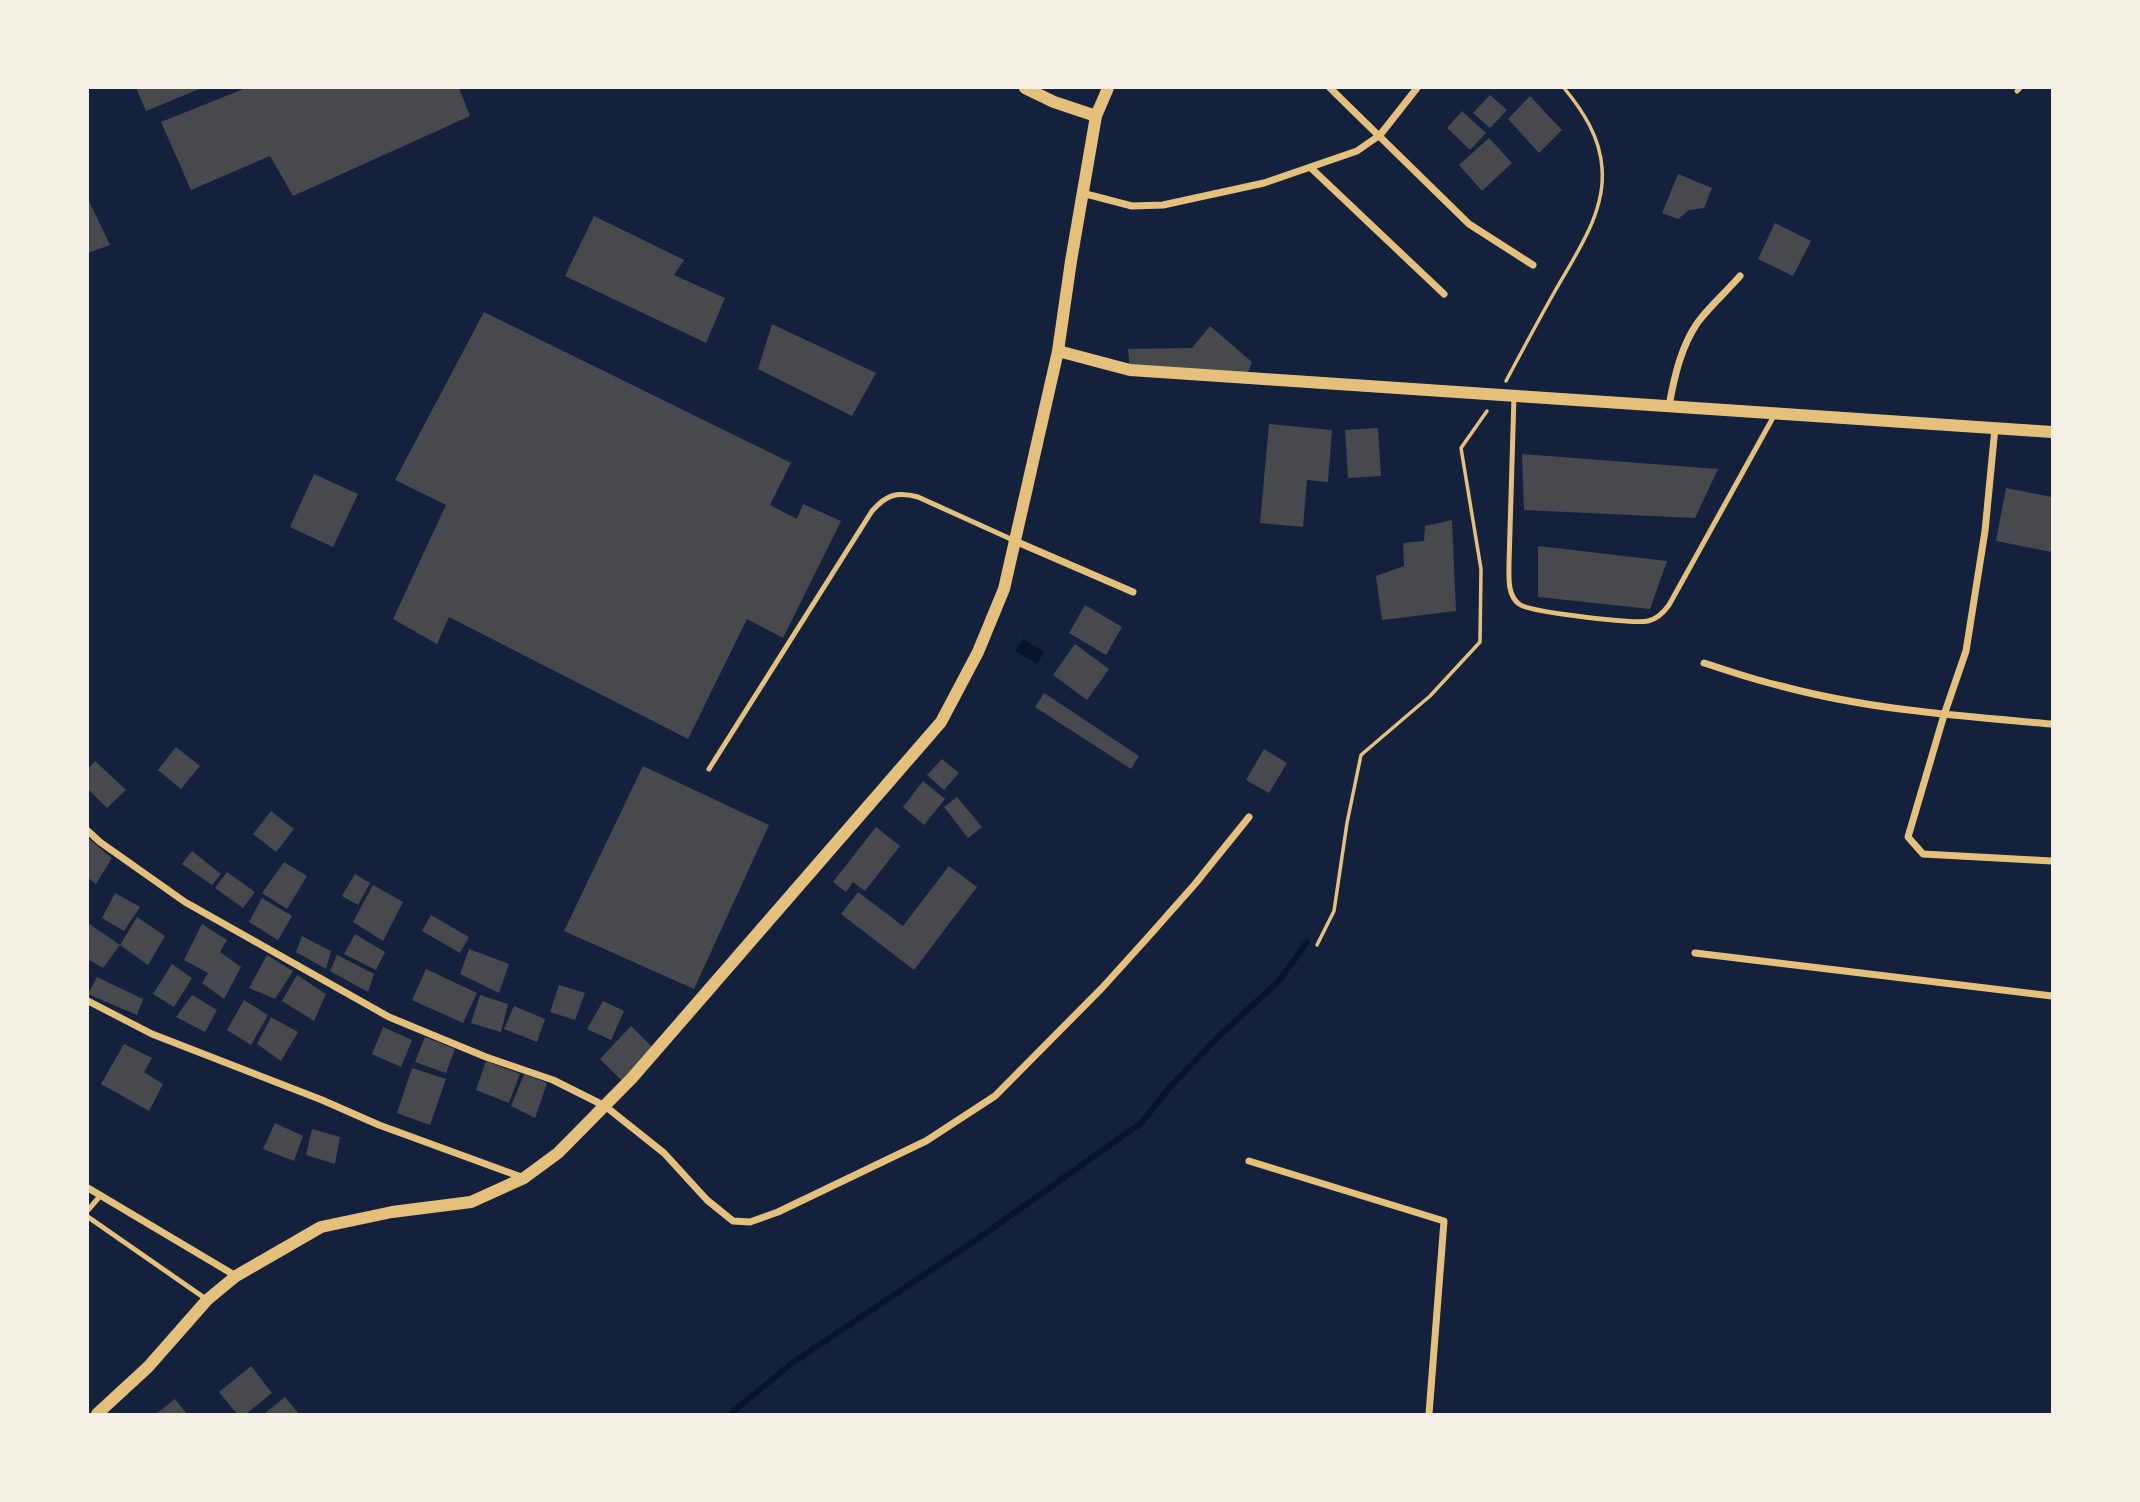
<!DOCTYPE html>
<style>
body{margin:0}
#map{position:relative;width:2140px;height:1502px;overflow:hidden;background:#14213d;font-family:Raleway,sans-serif}
canvas{display:block}
.frame{position:absolute;inset:0;border:89px solid #f6f1e7;pointer-events:none}
</style>
<div id="map">
<canvas width="2140" height="1502"></canvas>
<div class="frame"></div>
</div>
<script>
const ctx = document.querySelector('canvas').getContext('2d');
ctx.lineJoin = 'round';
function fillPath(path, color) { ctx.fillStyle = color; ctx.fill(path, 'evenodd'); }
function strokePath(path, color, width, dash) { ctx.strokeStyle = color; ctx.lineWidth = width; ctx.lineCap = dash ? 'butt' : 'round'; ctx.setLineDash(dash || []); ctx.stroke(path); }
const water = new Path2D(`
 M 1023,639 L 1044,652 L 1037,664 L 1015,651 Z`);
const stream = new Path2D(`
 M 730,1414 L 791,1364 L 976,1240 L 1141,1123 L 1171,1086 L 1217,1038 L 1279,981 L 1307,942`);
const building = new Path2D(`
 M 136,88 L 202,88 L 146,111 Z
 M 246,88 L 459,88 L 470,116 L 293,196 L 270,156 L 191,190 L 161,122 Z
 M 1490,95 L 1507,110 L 1490,128 L 1473,113 Z
 M 1530,96 L 1562,130 L 1539,153 L 1508,119 Z
 M 1462,111 L 1486,133 L 1470,150 L 1447,128 Z
 M 1489,138 L 1512,163 L 1482,191 L 1459,165 Z
 M 1678,174 L 1712,188 L 1704,208 L 1689,210 L 1678,219 L 1662,213 Z
 M 88,199 L 110,245 L 88,253 Z
 M 594,216 L 684,260 L 674,275 L 725,298 L 706,343 L 565,276 Z
 M 1775,223 L 1811,241 L 1793,276 L 1758,259 Z
 M 484,312 L 791,463 L 770,505 L 797,519 L 803,504 L 841,521 L 783,638 L 747,619 L 688,739 L 449,617 L 437,644 L 393,619 L 446,505 L 395,480 Z
 M 772,324 L 876,373 L 852,416 L 758,369 Z
 M 1210,326 L 1252,362 L 1246,378 L 1130,370 L 1128,349 L 1192,348 Z
 M 1269,424 L 1332,430 L 1328,482 L 1307,480 L 1303,527 L 1260,523 Z
 M 1378,428 L 1381,476 L 1348,478 L 1345,430 Z
 M 1522,454 L 1718,469 L 1695,518 L 1524,510 Z
 M 314,474 L 358,494 L 333,547 L 290,527 Z
 M 2006,488 L 2052,497 L 2052,552 L 1996,541 Z
 M 1452,520 L 1456,611 L 1382,620 L 1376,576 L 1404,566 L 1403,543 L 1424,541 L 1425,526 Z
 M 1538,546 L 1667,561 L 1650,609 L 1538,597 Z
 M 1085,605 L 1122,627 L 1106,655 L 1069,633 Z
 M 1075,644 L 1109,669 L 1087,700 L 1053,675 Z
 M 1044,693 L 1139,756 L 1131,769 L 1035,707 Z
 M 176,747 L 200,766 L 181,789 L 158,770 Z
 M 1264,749 L 1287,763 L 1269,793 L 1246,780 Z
 M 942,759 L 959,773 L 944,790 L 927,775 Z
 M 95,761 L 126,790 L 107,808 L 88,789 L 88,769 Z
 M 643,766 L 769,825 L 694,989 L 564,931 Z
 M 923,781 L 945,799 L 924,825 L 903,807 Z
 M 957,797 L 982,827 L 968,838 L 944,807 Z
 M 271,811 L 294,829 L 276,852 L 253,834 Z
 M 876,827 L 900,846 L 865,891 L 853,882 L 846,892 L 833,882 Z
 M 88,838 L 112,858 L 96,884 L 88,878 Z
 M 192,851 L 221,874 L 212,885 L 182,864 Z
 M 284,862 L 307,876 L 287,909 L 262,893 Z
 M 949,866 L 977,887 L 914,970 L 841,914 L 858,892 L 903,926 Z
 M 227,872 L 255,892 L 243,908 L 215,888 Z
 M 355,874 L 370,883 L 358,905 L 342,896 Z
 M 373,885 L 403,902 L 383,941 L 353,922 Z
 M 115,893 L 140,907 L 124,931 L 102,918 Z
 M 262,898 L 292,916 L 278,940 L 249,922 Z
 M 431,915 L 469,937 L 460,953 L 422,931 Z
 M 137,917 L 165,936 L 148,965 L 120,945 Z
 M 88,923 L 120,945 L 103,968 L 88,959 Z
 M 202,924 L 227,940 L 220,952 L 241,967 L 224,999 L 202,983 L 208,973 L 184,960 Z
 M 355,934 L 385,952 L 376,970 L 344,954 Z
 M 302,936 L 331,951 L 326,969 L 296,952 Z
 M 469,949 L 509,964 L 499,993 L 460,974 Z
 M 267,955 L 293,971 L 275,999 L 249,988 Z
 M 337,955 L 374,974 L 368,992 L 330,971 Z
 M 172,964 L 192,978 L 174,1007 L 153,994 Z
 M 426,969 L 477,993 L 463,1023 L 412,1000 Z
 M 297,975 L 326,994 L 314,1021 L 282,1001 Z
 M 97,977 L 143,999 L 137,1015 L 88,994 Z
 M 559,985 L 585,993 L 575,1020 L 550,1012 Z
 M 192,995 L 217,1010 L 205,1032 L 176,1017 Z
 M 480,995 L 508,1004 L 501,1032 L 471,1023 Z
 M 244,1000 L 268,1015 L 251,1045 L 227,1030 Z
 M 603,1001 L 624,1011 L 611,1040 L 587,1029 Z
 M 514,1006 L 545,1019 L 537,1042 L 504,1029 Z
 M 271,1017 L 298,1032 L 281,1061 L 257,1044 Z
 M 631,1026 L 654,1049 L 622,1081 L 600,1059 Z
 M 383,1027 L 412,1040 L 401,1067 L 372,1054 Z
 M 425,1037 L 455,1049 L 446,1073 L 415,1062 Z
 M 124,1044 L 152,1058 L 144,1072 L 163,1084 L 149,1111 L 101,1084 Z
 M 486,1061 L 520,1074 L 509,1103 L 476,1090 Z
 M 412,1068 L 446,1079 L 430,1125 L 397,1113 Z
 M 524,1074 L 547,1083 L 535,1118 L 511,1106 Z
 M 275,1123 L 303,1136 L 294,1161 L 263,1149 Z
 M 312,1129 L 340,1137 L 335,1164 L 306,1155 Z
 M 251,1366 L 272,1393 L 246,1414 L 237,1414 L 219,1392 Z
 M 285,1397 L 299,1414 L 264,1414 Z
 M 175,1399 L 187,1414 L 156,1414 Z`);
const path = new Path2D(`
 M 1506,381 C 1522,351 1538,321 1555,291 C 1575,255 1606,213 1602,168 C 1600,137 1583,111 1564,88
 M 1317,945 L 1334,911 L 1347,823 L 1361,755 L 1430,696 L 1480,642 L 1481,569 L 1461,448 L 1487,411`);
const service = new Path2D(`
 M 2017,91 L 2020,88
 M 1514,396 L 1509,563 C 1509,576 1507,595 1519,604 C 1528,612 1633,624 1648,621 C 1657,619 1664,612 1669,605 L 1775,414
 M 709,769 L 872,511 C 886,495 897,491 918,497 L 1013,540
 M 88,1210 L 101,1195
 M 88,1217 L 206,1299`);
const minor = new Path2D(`
 M 1330,88 L 1469,224 L 1533,265
 M 1311,168 L 1444,294
 M 1082,193 L 1132,206 L 1163,205 L 1264,183 L 1357,151 L 1380,135 L 1417,88
 M 1669,406 C 1674,378 1681,346 1698,322 C 1710,306 1726,292 1740,276
 M 1995,428 L 1985,531 L 1966,651 L 1944,715 L 1908,837 L 1923,854 L 2052,861
 M 1015,541 L 1133,592
 M 1704,663 C 1729,671 1755,680 1781,686 C 1870,710 1961,716 2052,724
 M 88,831 L 100,842 L 185,902 L 389,1017 L 486,1057 L 553,1080 L 605,1106 L 664,1153 L 707,1200 L 733,1221 L 750,1222 L 778,1212 L 926,1141 L 995,1096 L 1102,988 L 1149,936 L 1195,884 L 1249,817
 M 1695,953 L 2052,996
 M 88,1001 L 152,1034 L 322,1100 L 379,1125 L 524,1178
 M 1249,1161 L 1444,1221 L 1429,1414
 M 88,1188 L 236,1276`);
const tertiary = new Path2D(`
 M 1025,88 L 1054,102 L 1096,116
 M 1058,351 L 1130,370 L 2052,432
 M 97,1414 L 148,1367 L 207,1300 L 236,1276 L 321,1227 L 392,1212 L 471,1202 L 524,1178 L 558,1153 L 632,1078 L 941,722 L 978,652 L 1004,589 L 1058,351 L 1071,261 L 1096,116 L 1108,88`);
fillPath(water, '#0b132b');
strokePath(stream, '#0b132b', 6);
fillPath(building, '#48494c');
strokePath(path, '#e5c07b', 3.5);
strokePath(service, '#e5c07b', 5);
strokePath(minor, '#e5c07b', 7);
strokePath(tertiary, '#e5c07b', 12);
</script>
